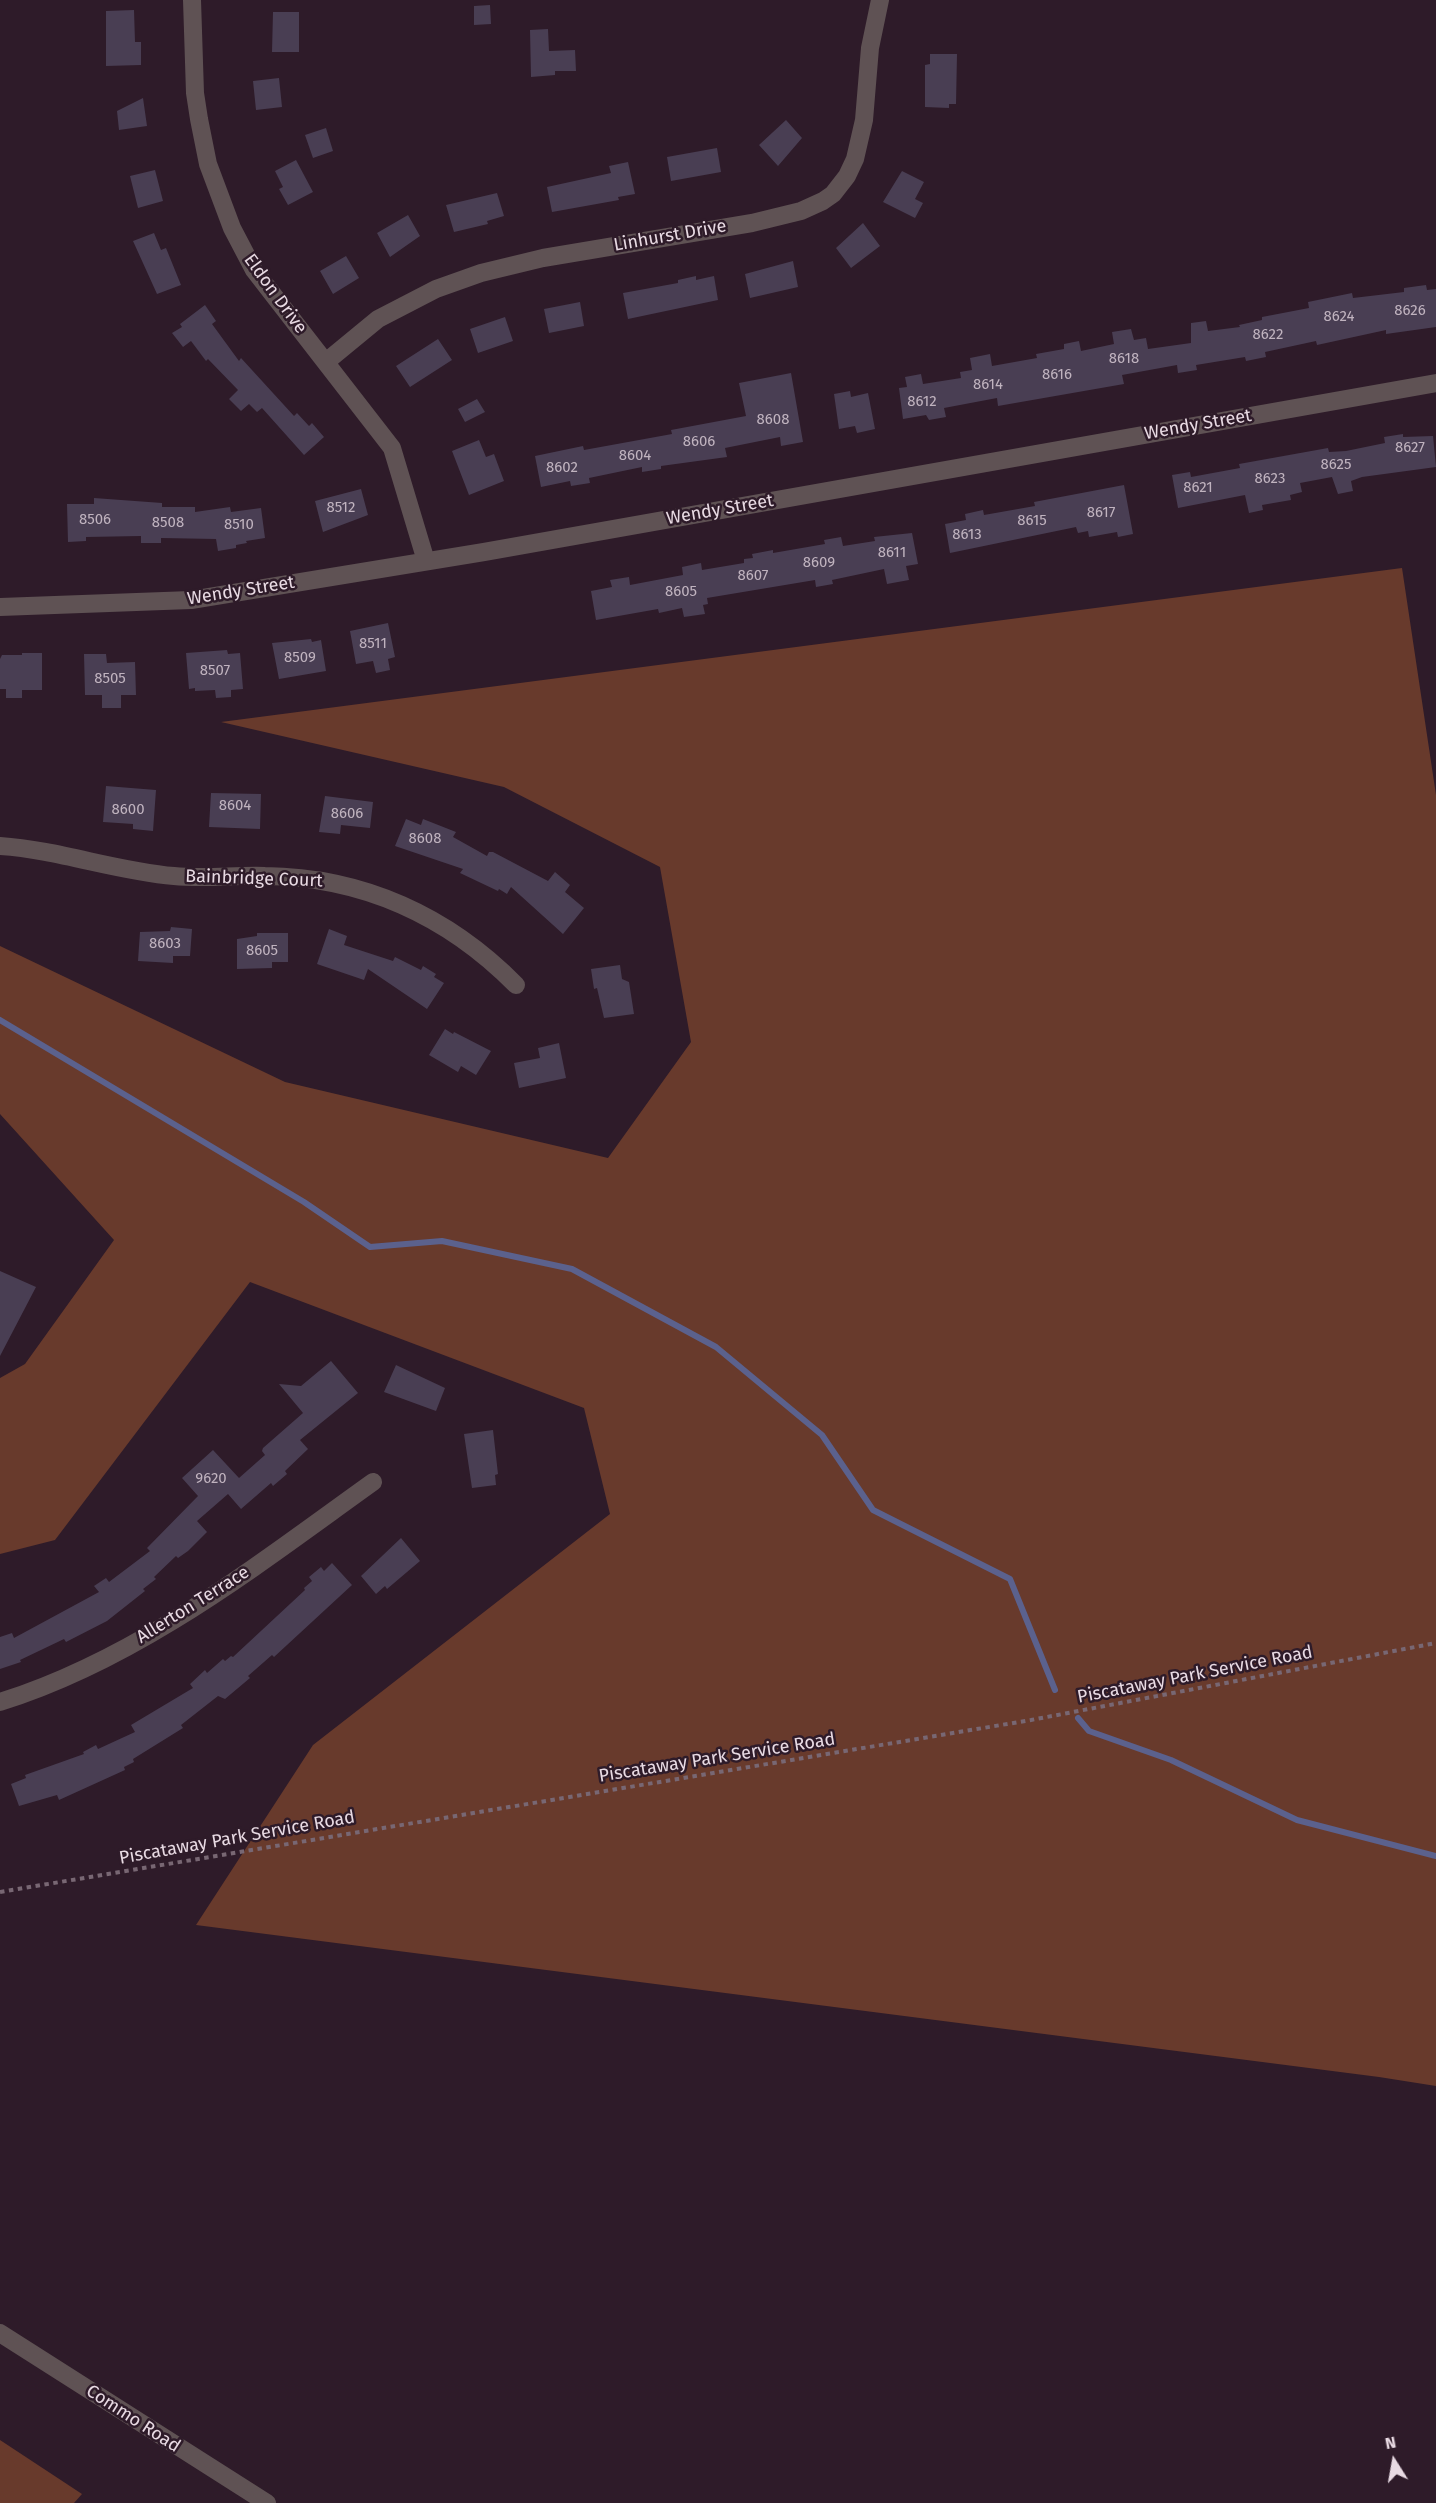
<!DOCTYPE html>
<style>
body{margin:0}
#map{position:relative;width:1436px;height:2503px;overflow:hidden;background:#2e1b29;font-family:"Fira Sans",sans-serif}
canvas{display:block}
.north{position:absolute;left:1364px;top:2431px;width:60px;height:60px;-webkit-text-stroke:4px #2e1b29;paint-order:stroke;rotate:349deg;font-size:16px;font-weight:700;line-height:24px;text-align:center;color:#e8dae3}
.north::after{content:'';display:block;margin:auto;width:21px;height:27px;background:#e8dae3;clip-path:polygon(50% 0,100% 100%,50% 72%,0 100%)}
</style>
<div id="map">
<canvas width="1436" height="2503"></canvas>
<div class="north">N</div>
</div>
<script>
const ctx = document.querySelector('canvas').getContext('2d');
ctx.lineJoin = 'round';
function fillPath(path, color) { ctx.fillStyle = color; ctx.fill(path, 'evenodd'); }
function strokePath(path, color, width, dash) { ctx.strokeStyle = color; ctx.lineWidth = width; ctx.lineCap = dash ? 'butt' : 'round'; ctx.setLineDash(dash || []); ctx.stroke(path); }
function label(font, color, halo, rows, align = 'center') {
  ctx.font = font + ' "Fira Sans",sans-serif'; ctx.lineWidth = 5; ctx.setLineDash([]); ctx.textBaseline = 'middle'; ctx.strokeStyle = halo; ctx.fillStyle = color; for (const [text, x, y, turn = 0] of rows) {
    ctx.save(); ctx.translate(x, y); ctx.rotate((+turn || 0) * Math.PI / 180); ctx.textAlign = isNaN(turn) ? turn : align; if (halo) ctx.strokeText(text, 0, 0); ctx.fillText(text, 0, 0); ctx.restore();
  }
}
const forest = new Path2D(`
 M 1402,568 L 1436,795 L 1436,2086 L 1379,2077 L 196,1925 L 313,1745 L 610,1514 L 584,1408 L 250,1282 L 55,1540 L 0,1554 L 0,1378 L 25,1364 L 114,1240 L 0,1114 L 0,946 L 285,1082 L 608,1158 L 691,1042 L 660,867 L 504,787 L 221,722 Z
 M 0,2440 L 82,2494 L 74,2503 L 0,2503 Z`);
const stream = new Path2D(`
 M 0,1020 L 304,1202 L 370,1247 L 442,1241 L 572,1269 L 716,1347 L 822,1435 L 873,1510 L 1010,1579 L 1055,1690
 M 1078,1718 L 1089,1731 L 1171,1760 L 1297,1820 L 1436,1856`);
const building = new Path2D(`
 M 490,5 L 491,24 L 474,25 L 474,6 Z
 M 134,10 L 135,42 L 141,42 L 141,65 L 106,66 L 106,11 Z
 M 273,12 L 299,12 L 299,52 L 272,52 Z
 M 548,29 L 549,51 L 575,50 L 576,71 L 555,71 L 555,75 L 531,77 L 530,30 Z
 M 930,54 L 957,54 L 956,104 L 949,104 L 949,108 L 925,107 L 925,65 L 930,64 Z
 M 279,78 L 282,107 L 256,110 L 253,81 Z
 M 143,98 L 147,126 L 119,130 L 117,111 Z
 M 786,120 L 802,138 L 778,166 L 759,145 Z
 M 326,128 L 333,151 L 313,158 L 305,135 Z
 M 717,148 L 721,172 L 671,181 L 667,157 Z
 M 296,160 L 313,192 L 288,205 L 279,189 L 283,187 L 275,171 Z
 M 628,162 L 635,194 L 618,197 L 619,200 L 552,212 L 547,187 L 611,173 L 609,166 Z
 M 155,170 L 163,201 L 138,208 L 130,176 Z
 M 902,171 L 924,182 L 915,199 L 923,203 L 915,218 L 883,202 Z
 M 497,193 L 504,216 L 487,221 L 488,224 L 454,232 L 446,205 Z
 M 408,215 L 420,236 L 390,257 L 377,233 Z
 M 863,223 L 880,246 L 851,268 L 836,248 Z
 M 154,233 L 161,250 L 166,248 L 181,285 L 157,294 L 133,241 Z
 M 346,256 L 359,278 L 333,294 L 320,271 Z
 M 793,261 L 798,287 L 750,298 L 745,274 Z
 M 696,276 L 696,280 L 714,276 L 718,300 L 628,319 L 623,293 L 678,283 L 678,280 Z
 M 1426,285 L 1427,290 L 1436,289 L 1436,327 L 1386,334 L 1386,330 L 1317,345 L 1316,341 L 1265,352 L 1266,357 L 1246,361 L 1245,357 L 1196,365 L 1197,370 L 1178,373 L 1177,365 L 1122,375 L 1124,384 L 998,406 L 997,398 L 944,408 L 946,417 L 929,420 L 926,415 L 903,419 L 899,388 L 907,387 L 905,377 L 921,374 L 923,384 L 961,378 L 960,372 L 972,370 L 970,358 L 990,354 L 992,366 L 1037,358 L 1036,354 L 1064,349 L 1064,344 L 1079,341 L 1081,351 L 1114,344 L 1112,332 L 1131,329 L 1134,340 L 1146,338 L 1148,349 L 1191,343 L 1191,323 L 1206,321 L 1208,331 L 1240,327 L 1239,325 L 1262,320 L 1262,317 L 1309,308 L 1308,302 L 1352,293 L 1353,298 L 1404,292 L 1404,288 Z
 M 580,302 L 584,326 L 549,333 L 544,309 Z
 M 205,305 L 216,321 L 212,324 L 239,361 L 241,358 L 294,416 L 297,413 L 309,426 L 312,423 L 324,437 L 304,455 L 262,408 L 257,412 L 249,404 L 241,411 L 229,399 L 238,390 L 208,359 L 206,361 L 191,341 L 183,347 L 172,333 L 182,327 L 180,324 Z
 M 505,317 L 513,341 L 478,353 L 470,329 Z
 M 438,339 L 452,360 L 410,387 L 396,366 Z
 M 791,373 L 803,442 L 781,446 L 780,437 L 725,448 L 727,457 L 661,466 L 661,469 L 642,472 L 642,467 L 589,478 L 590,483 L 571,486 L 570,481 L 541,487 L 535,456 L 583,446 L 584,450 L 672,434 L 671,430 L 746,416 L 739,383 Z
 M 850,391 L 851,397 L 868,393 L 875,429 L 857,433 L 855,426 L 839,429 L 834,394 Z
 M 477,399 L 485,412 L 465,422 L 458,409 Z
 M 1403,434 L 1403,437 L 1433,436 L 1436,467 L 1362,477 L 1351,481 L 1353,491 L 1338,494 L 1332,477 L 1300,483 L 1302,492 L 1290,495 L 1291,500 L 1262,505 L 1263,510 L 1249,513 L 1245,495 L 1178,508 L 1172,475 L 1190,472 L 1191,477 L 1240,468 L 1239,464 L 1328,448 L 1329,452 L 1346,451 L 1385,443 L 1384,437 Z
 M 479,440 L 486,457 L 494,454 L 504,481 L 469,495 L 452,451 Z
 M 1124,485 L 1133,534 L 1118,537 L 1117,532 L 1089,537 L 1088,531 L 1078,533 L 1076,527 L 950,553 L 945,524 L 966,520 L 965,514 L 983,510 L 984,515 L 1035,506 L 1034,502 Z
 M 361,489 L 368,515 L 323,532 L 315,501 Z
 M 94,498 L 162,503 L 162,507 L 195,507 L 195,512 L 230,507 L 231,512 L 261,508 L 265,538 L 246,541 L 247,543 L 236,545 L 236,548 L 218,551 L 216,539 L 161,538 L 161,543 L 141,543 L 141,536 L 86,537 L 86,541 L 68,542 L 67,504 L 94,504 Z
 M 912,533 L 918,564 L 906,566 L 909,580 L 887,584 L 884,569 L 832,580 L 833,584 L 816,587 L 815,580 L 707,598 L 708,604 L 703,605 L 705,614 L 684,617 L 682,608 L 659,613 L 658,609 L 596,620 L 591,591 L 612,587 L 610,580 L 629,577 L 630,585 L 683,575 L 682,567 L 701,563 L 702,570 L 744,563 L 744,559 L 753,558 L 752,554 L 773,550 L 773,553 L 825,544 L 824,540 L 841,537 L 843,546 L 875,541 L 874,537 Z
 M 388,623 L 395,657 L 388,659 L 390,670 L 376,673 L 373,661 L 356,664 L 350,631 Z
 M 311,639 L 312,642 L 321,640 L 326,671 L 279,679 L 272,643 Z
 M 227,650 L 228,654 L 240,653 L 243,689 L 231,690 L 231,697 L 216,698 L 215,690 L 195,691 L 195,688 L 189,689 L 186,653 Z
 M 22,653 L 42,653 L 42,690 L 22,690 L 22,698 L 6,698 L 6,689 L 0,689 L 0,659 L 2,655 L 22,655 Z
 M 84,654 L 106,654 L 107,663 L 135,662 L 136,695 L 121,695 L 121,708 L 102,708 L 102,695 L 85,695 Z
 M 106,786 L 156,790 L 153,831 L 133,829 L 133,824 L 103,822 Z
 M 211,793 L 261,794 L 260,829 L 209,827 Z
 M 325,796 L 373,802 L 370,828 L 341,825 L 340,834 L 319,832 Z
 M 406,819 L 421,825 L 423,819 L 456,832 L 453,837 L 487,856 L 489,852 L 493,852 L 548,881 L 555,872 L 570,885 L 565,892 L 584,908 L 563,934 L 511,887 L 507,894 L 499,889 L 498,891 L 460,873 L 463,869 L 395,846 Z
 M 171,927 L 192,929 L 190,956 L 173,956 L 173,963 L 138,961 L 140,932 L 170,931 Z
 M 329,929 L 347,936 L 344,945 L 393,961 L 395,957 L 421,970 L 423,966 L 436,974 L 434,977 L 444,983 L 427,1009 L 368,969 L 364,980 L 317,964 Z
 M 257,933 L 288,933 L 288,962 L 272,962 L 272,968 L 237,969 L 237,939 L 257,936 Z
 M 620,965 L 622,979 L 629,982 L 634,1014 L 604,1018 L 597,988 L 594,989 L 591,969 Z
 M 445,1029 L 453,1034 L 454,1032 L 491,1051 L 476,1075 L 461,1066 L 458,1072 L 429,1055 Z
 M 559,1043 L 566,1078 L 519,1088 L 514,1063 L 540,1058 L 538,1048 Z
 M 0,1271 L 36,1287 L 0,1356 Z
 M 331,1361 L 358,1393 L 300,1440 L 308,1449 L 285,1471 L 287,1474 L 273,1486 L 271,1483 L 241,1509 L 228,1494 L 197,1521 L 207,1532 L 188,1551 L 178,1558 L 176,1556 L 154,1577 L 156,1579 L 143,1589 L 145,1591 L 107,1621 L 66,1642 L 64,1639 L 20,1660 L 21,1662 L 0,1669 L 0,1637 L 12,1633 L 14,1638 L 99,1592 L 94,1586 L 106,1578 L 109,1582 L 150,1551 L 147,1548 L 198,1496 L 182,1478 L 213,1450 L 239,1478 L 265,1455 L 262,1451 L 263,1448 L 303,1413 L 279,1384 L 301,1386 Z
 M 396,1365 L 445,1388 L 436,1411 L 384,1392 Z
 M 493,1430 L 498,1474 L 495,1475 L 496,1485 L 472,1488 L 464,1434 Z
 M 401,1538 L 420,1561 L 387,1589 L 385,1586 L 376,1594 L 361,1576 Z
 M 332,1563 L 352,1585 L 274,1657 L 272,1655 L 248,1676 L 250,1678 L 225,1699 L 218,1696 L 181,1725 L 183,1728 L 133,1759 L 134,1762 L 124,1767 L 125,1770 L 59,1800 L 57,1795 L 19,1806 L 11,1784 L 26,1778 L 25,1775 L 84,1754 L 83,1752 L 96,1745 L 98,1749 L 135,1732 L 131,1725 L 193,1688 L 190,1684 L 205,1670 L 207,1673 L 223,1659 L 225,1661 L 231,1656 L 233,1657 L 305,1590 L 304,1588 L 312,1581 L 309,1577 L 321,1567 L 324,1571 Z`);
const path = new Path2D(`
 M 0,1892 L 1031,1720 L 1436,1643`);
const minor = new Path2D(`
 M 192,0 L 195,93 L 199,119 L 208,164 L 232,228 L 254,270 L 392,448 L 426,561
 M 327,361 L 378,319 L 436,289 L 481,273 L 543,258 L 752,223 L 801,211 L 823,201 L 833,194 L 847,176 L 855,159 L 864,120 L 870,48 L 880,0
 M 0,607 L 191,600 L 484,552 L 1436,383
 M 0,846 C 59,850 115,871 174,876 C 204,879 235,875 265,876 C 363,877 448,916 516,985
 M 0,1702 C 138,1659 257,1565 373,1482
 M 0,2333 L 267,2503`);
const numberNames = [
 ["8626",1410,311],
 ["8624",1339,317],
 ["8622",1268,335],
 ["8618",1124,359],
 ["8616",1057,375],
 ["8614",988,385],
 ["8612",922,402],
 ["8608",773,420],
 ["8606",699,442],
 ["8627",1410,448],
 ["8604",635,456],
 ["8625",1336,465],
 ["8602",562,468],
 ["8623",1270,479],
 ["8621",1198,488],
 ["8512",341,508],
 ["8617",1101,513],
 ["8506",95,520],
 ["8615",1032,521],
 ["8508",168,523],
 ["8510",239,525],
 ["8613",967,535],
 ["8611",892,553],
 ["8609",819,563],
 ["8607",753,576],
 ["8605",681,592],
 ["8511",373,644],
 ["8509",300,658],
 ["8507",215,671],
 ["8505",110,679],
 ["8604",235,806],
 ["8600",128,810],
 ["8606",347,814],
 ["8608",425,839],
 ["8603",165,944],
 ["8605",262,951],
 ["9620",211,1479]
];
const streetNames = [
 ["Linhurst Drive",670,236,-10],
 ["Eldon Drive",275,294,54],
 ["Wendy Street",1198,425,-10],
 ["Wendy Street",720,510,-10],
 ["Wendy Street",241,591,-9],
 ["Bainbridge Court",254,879,2],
 ["Allerton Terrace",193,1605,-32],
 ["Piscataway Park Service Road",1195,1675,-11],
 ["Piscataway Park Service Road",717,1758,-9],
 ["Piscataway Park Service Road",237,1838,-10],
 ["Commo Road",133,2419,33]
];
fillPath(forest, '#683a2c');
strokePath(stream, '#5b618d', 6);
fillPath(building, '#493e53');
strokePath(path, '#786773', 4, [4.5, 4.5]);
strokePath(minor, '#5f5254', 18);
label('15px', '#c0b3bf', null, numberNames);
label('18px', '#e8dae3', '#2e1b29', streetNames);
</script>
